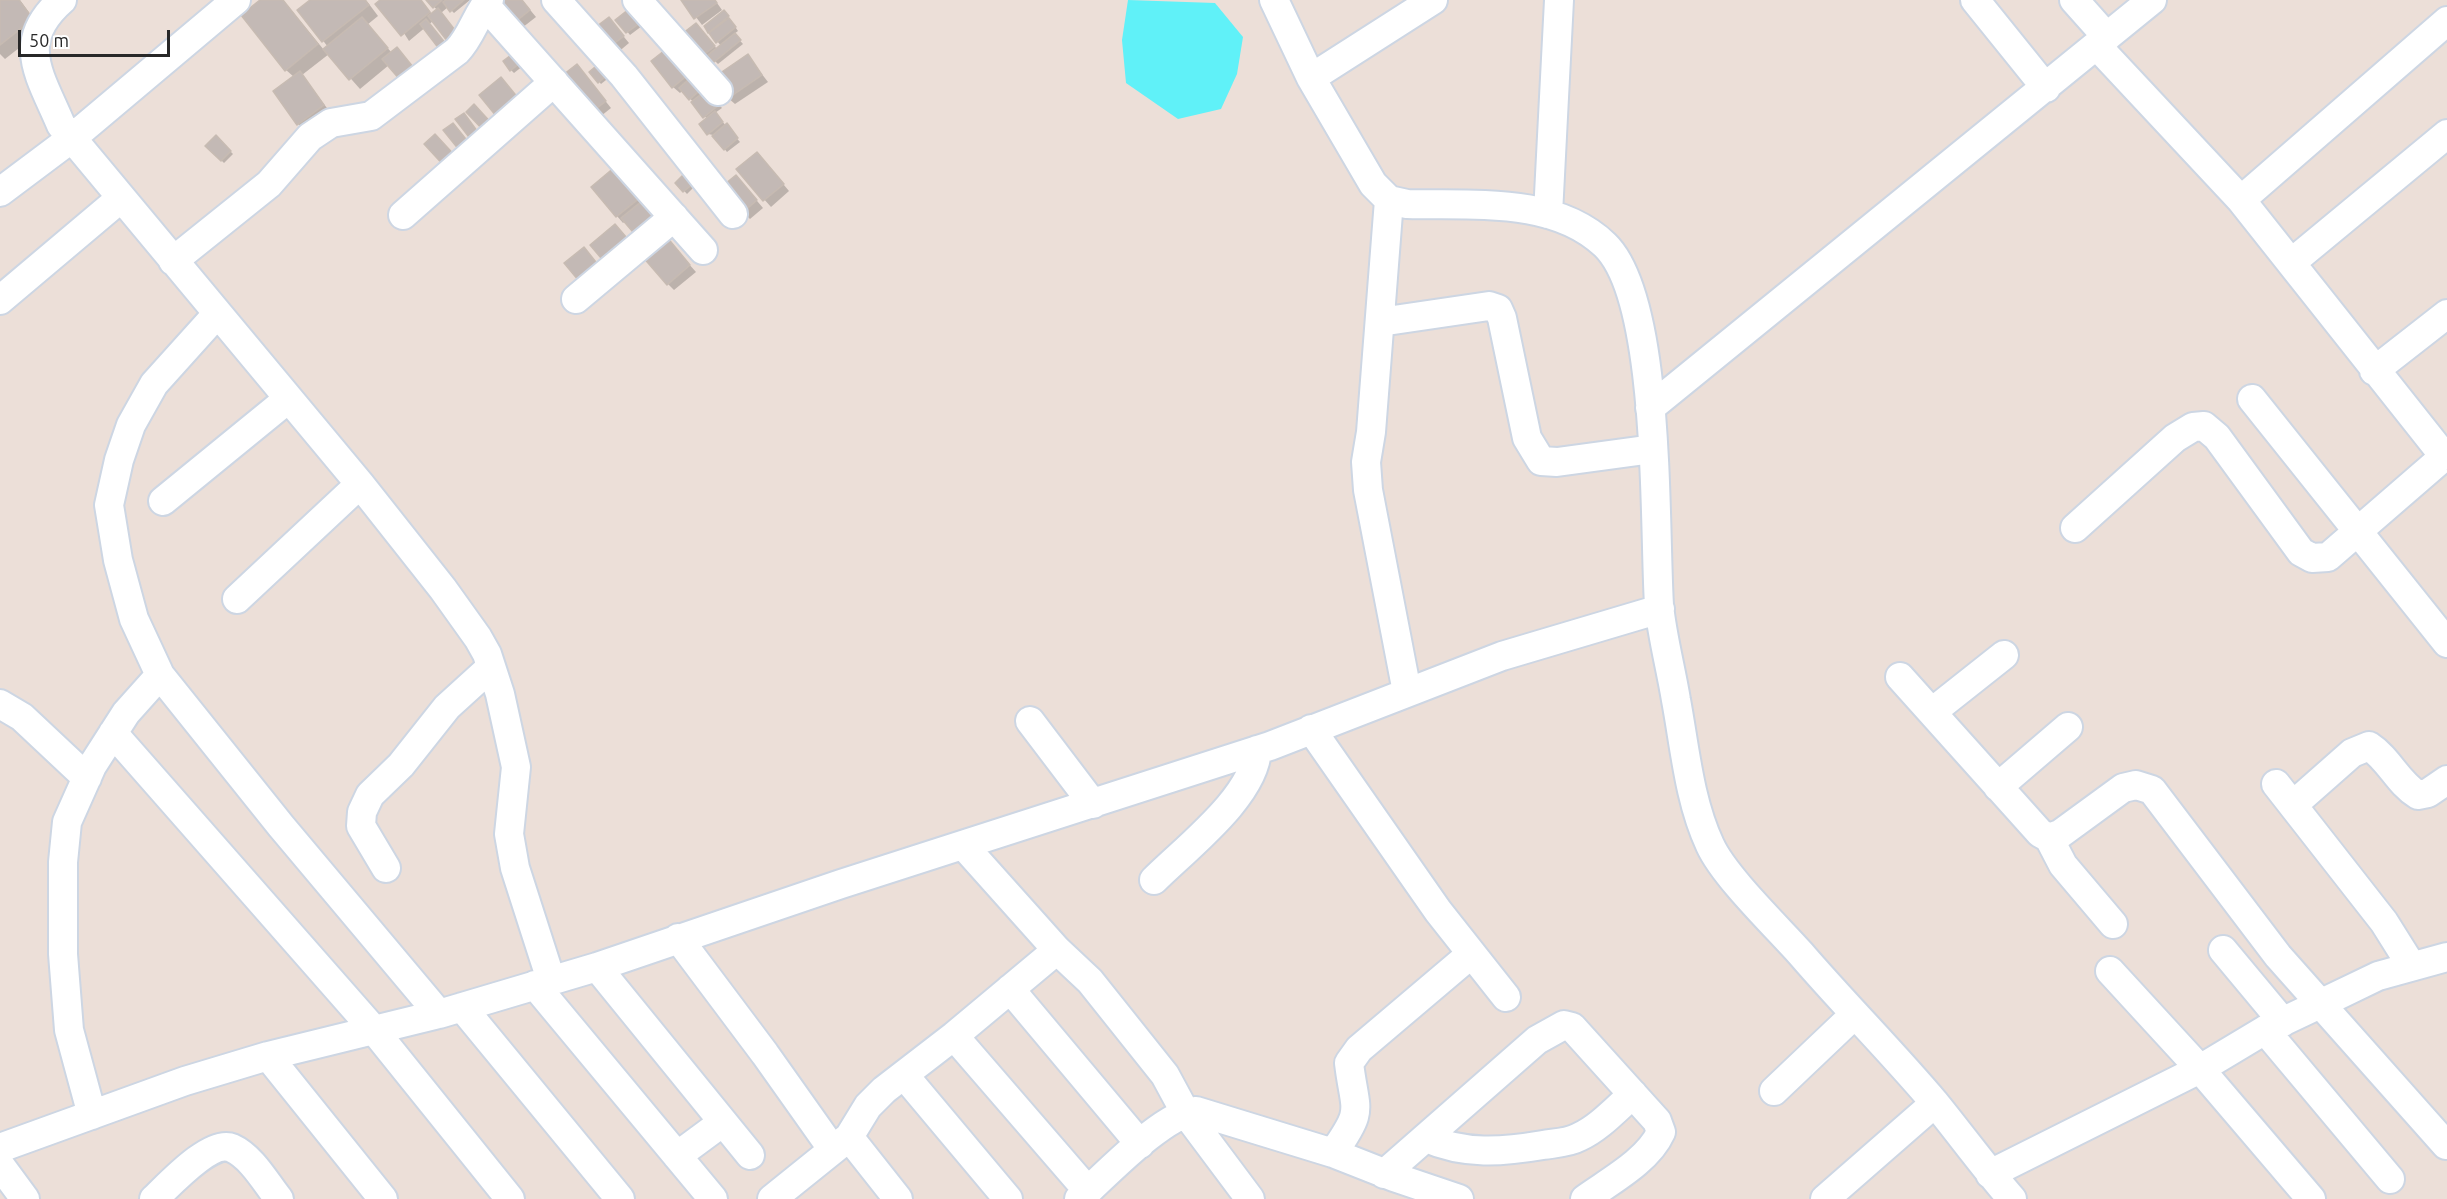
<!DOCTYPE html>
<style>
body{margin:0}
#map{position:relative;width:2447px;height:1199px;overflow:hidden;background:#ecdfd8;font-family:Ubuntu,sans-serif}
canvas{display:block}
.scale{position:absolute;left:18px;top:30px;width:152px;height:27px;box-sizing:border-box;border:3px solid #282828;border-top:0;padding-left:8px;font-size:18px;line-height:21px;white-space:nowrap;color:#282828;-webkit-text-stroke:4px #fff;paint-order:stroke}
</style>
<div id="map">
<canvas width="2447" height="1199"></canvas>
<div class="scale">50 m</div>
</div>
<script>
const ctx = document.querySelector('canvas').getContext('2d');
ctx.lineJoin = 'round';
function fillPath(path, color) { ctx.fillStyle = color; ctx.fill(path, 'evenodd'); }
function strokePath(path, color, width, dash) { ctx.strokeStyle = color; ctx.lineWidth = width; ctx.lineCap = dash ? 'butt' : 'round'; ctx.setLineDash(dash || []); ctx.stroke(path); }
const water = new Path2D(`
 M 1128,0 L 1215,3 L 1243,37 L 1237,74 L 1221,109 L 1178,119 L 1126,83 L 1122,40 Z`);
const shadow = new Path2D(`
 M 0,0 L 20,0 L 42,30 L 5,59 L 0,54 Z
 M 263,0 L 283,0 L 324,50 L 328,47 L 299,10 L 312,0 L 366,0 L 378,16 L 367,25 L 392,53 L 389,65 L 360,89 L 329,54 L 302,75 L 330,112 L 305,130 L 298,124 L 294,77 L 286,70 Z
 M 383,0 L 420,0 L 432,14 L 437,10 L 428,0 L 470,0 L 454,13 L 448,7 L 441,13 L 467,45 L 433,21 L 409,41 Z
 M 507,0 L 522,0 L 536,17 L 518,31 Z
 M 683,0 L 715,0 L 722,10 L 702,25 Z
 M 629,11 L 642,26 L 630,35 L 618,20 Z
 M 727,15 L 738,31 L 734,34 L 743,44 L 718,64 L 713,59 L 704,66 L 702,31 L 717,49 L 721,46 L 706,27 Z
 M 615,26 L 629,43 L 616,54 L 609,47 Z
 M 669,49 L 722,108 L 715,113 L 740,142 L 727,152 L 713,135 L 708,134 L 707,119 L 693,102 L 683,90 L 680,93 L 673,87 Z
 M 522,54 L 528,62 L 514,73 L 511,70 Z
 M 748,56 L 768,82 L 735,104 L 728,98 Z
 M 591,72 L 611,76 L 601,84 Z
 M 583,73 L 611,108 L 596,120 Z
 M 216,137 L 233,154 L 224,163 L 207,146 Z
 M 763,160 L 789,191 L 771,207 L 738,170 Z
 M 622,163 L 653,199 L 623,223 L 617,216 Z
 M 677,183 L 696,185 L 687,194 Z
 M 742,183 L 763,208 L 750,219 L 743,212 Z
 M 672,245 L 696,272 L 674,290 L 668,284 Z`);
const building = new Path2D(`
 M 0,0 L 19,0 L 33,19 L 0,45 Z
 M 260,0 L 283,0 L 318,44 L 285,71 L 241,15 Z
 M 310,0 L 365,0 L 369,5 L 322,42 L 297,10 Z
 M 380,0 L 421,0 L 430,12 L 401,36 L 375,4 Z
 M 426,0 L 442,0 L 433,8 Z
 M 446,0 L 464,0 L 450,12 L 443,2 Z
 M 504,0 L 522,0 L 530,10 L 510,26 L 495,7 Z
 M 681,0 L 715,0 L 717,3 L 694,19 Z
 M 438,8 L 461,38 L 451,46 L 428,16 Z
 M 629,9 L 640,23 L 626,33 L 615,20 Z
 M 724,10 L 729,16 L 708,33 L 704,26 Z
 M 362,17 L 388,48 L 349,80 L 323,49 Z
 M 609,17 L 624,36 L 608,48 L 593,29 Z
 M 729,18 L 736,27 L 716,43 L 709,33 Z
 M 426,19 L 450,49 L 443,54 L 420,24 Z
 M 696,23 L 715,46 L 697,60 L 678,37 Z
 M 735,33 L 741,40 L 714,62 L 708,55 Z
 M 397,47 L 421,77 L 407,88 L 382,59 Z
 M 669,47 L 690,73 L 672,88 L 651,61 Z
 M 519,49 L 526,58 L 510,71 L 503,61 Z
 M 748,54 L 762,75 L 727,99 L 713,78 Z
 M 601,62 L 610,72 L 598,83 L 589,72 Z
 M 577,64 L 606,101 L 588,115 L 559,78 Z
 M 300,71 L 324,105 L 297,125 L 273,91 Z
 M 697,72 L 707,84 L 689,100 L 679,88 Z
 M 501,77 L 523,104 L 501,122 L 479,95 Z
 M 708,89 L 720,104 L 703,118 L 691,102 Z
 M 474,104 L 494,126 L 486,133 L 466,112 Z
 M 715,111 L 723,122 L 707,135 L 699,124 Z
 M 464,113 L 480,135 L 472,141 L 455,119 Z
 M 453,123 L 473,148 L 464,156 L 443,130 Z
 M 727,123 L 738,138 L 724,150 L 712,136 Z
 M 435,134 L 459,160 L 448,170 L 424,144 Z
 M 216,135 L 231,151 L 221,161 L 205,146 Z
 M 757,152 L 784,184 L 763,201 L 736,169 Z
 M 622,161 L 647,192 L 616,217 L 591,187 Z
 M 686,172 L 695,182 L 683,192 L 675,183 Z
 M 736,175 L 757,200 L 742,213 L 720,188 Z
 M 647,197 L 663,216 L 638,238 L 621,218 Z
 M 615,224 L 632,244 L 607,265 L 590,245 Z
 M 666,236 L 690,265 L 667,285 L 642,256 Z
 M 584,247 L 603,271 L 584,287 L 564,263 Z`);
const minor = new Path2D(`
 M 62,0 C 14,42 40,75 61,125 L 360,484 L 443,589 L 478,638 L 487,654 L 500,694 L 516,767 L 509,834 L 515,868 L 551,980
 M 556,0 L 624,76 L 733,214
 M 637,0 L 718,91
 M 1274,0 L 1311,78 L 1373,184 L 1389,200 L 1407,204 C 1471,206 1554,196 1605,245 C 1661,299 1654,524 1659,605 C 1662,636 1671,669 1676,700 C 1685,748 1689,800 1710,845 C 1724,876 1776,926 1801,954 C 1844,1004 1892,1052 1935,1103 C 1961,1135 1985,1168 2012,1199
 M 1975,0 L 2046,88
 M 2074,0 L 2107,37
 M 485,5 L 703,250
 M 2097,46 L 2241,200 L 2444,456
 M 1311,78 L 1433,0
 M 0,192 L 72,138 L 236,0
 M 1389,200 L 1371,432 L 1366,462 L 1368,490 L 1407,692
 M 2241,200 L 2447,21
 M 1548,214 L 1559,0
 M 403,215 L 554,82
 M 173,261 L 269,184 L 310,137 L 331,123 L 371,116 L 457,51 C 471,37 476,16 489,0
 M 2291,263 L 2447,134
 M 576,299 L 674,217
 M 0,300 L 121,198
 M 217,314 L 154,384 L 131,425 L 119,460 L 109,505 L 118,560 L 134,619 L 160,675 L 281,826 L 439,1014
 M 1380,322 L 1489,306 L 1498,309 L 1502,318 L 1527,438 L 1541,461 L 1557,462 L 1653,449
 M 2374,371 L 2447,314
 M 2252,399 L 2447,643
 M 1650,408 L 2152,0
 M 163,501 L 288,399
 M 2075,528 L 2175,438 L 2193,427 L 2204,426 L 2217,437 L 2301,552 L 2312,558 L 2328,557 L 2447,454
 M 237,599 L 360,484
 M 1900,677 L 2040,833 L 2049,838 L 2060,834 L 2123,788 L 2136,785 L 2152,790 L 2278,956 L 2446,1145
 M 0,704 L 22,717 L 87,778
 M 1932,712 L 2004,655
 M 1030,721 L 1093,804
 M 1311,729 L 1438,911 L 1506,997
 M 113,733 L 374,1030 L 510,1199
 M 2276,784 L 2384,922 L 2411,965
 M 1998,787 L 2068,727
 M 2293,805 L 2352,753 L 2369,746 C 2389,759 2398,783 2418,795 L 2428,793 L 2447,780
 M 2049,838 L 2063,865 L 2113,924
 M 964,846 L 1057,950 L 1090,981 L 1165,1075 L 1185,1112 L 1250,1199
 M 386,868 L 361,826 L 362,812 L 370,795 L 401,765 L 447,707 L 491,667
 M 1154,880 C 1186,848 1255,796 1257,750
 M 678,938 L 765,1054 L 833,1150
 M 2223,950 L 2283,1022
 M 597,967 L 750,1155
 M 2110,971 L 2200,1069 L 2311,1199
 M 535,985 L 713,1199
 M 1010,989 L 1140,1144
 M 462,1007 L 620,1199
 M 2265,1030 L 2390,1179
 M 954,1036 L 1088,1191
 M 268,1056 L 383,1199
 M 904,1075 L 1008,1199
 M 1774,1091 L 1854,1015
 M 92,1115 L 69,1030 L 63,954 L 63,862 L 67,822 L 92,766 L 126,713 L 160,675
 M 849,1137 L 898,1199
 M 1426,1138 C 1465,1155 1502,1152 1543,1145 C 1555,1143 1568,1143 1579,1137 C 1599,1128 1616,1109 1633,1094
 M 0,1148 L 185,1081 L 268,1056 L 439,1014 L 597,967 L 841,884 L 1270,746 L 1502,656 L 1660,609
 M 1333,1153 C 1365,1108 1355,1113 1349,1063 L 1359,1049 L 1470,955
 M 677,1156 L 723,1122
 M 0,1165 L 25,1199
 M 1384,1174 L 1537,1040 L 1564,1025 L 1572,1027 L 1657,1121 L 1661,1132 C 1648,1161 1610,1181 1585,1199
 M 1990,1174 L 2200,1069 L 2265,1030 L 2322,1003 L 2378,976 L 2447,957
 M 154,1199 C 169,1185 211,1139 232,1148 C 252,1157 266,1183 279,1199
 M 772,1199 L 849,1137 L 868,1106 L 884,1090 L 954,1036 L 1057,950
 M 1079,1199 C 1105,1176 1163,1114 1196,1111 L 1333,1153 L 1394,1177 L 1459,1199
 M 1825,1199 L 1935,1103`);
fillPath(water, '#60f1f8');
fillPath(shadow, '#0003');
fillPath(building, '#c3b9b5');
strokePath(building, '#c7bbb2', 1.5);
strokePath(minor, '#cdd6e3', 32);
strokePath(minor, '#fff', 28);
</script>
